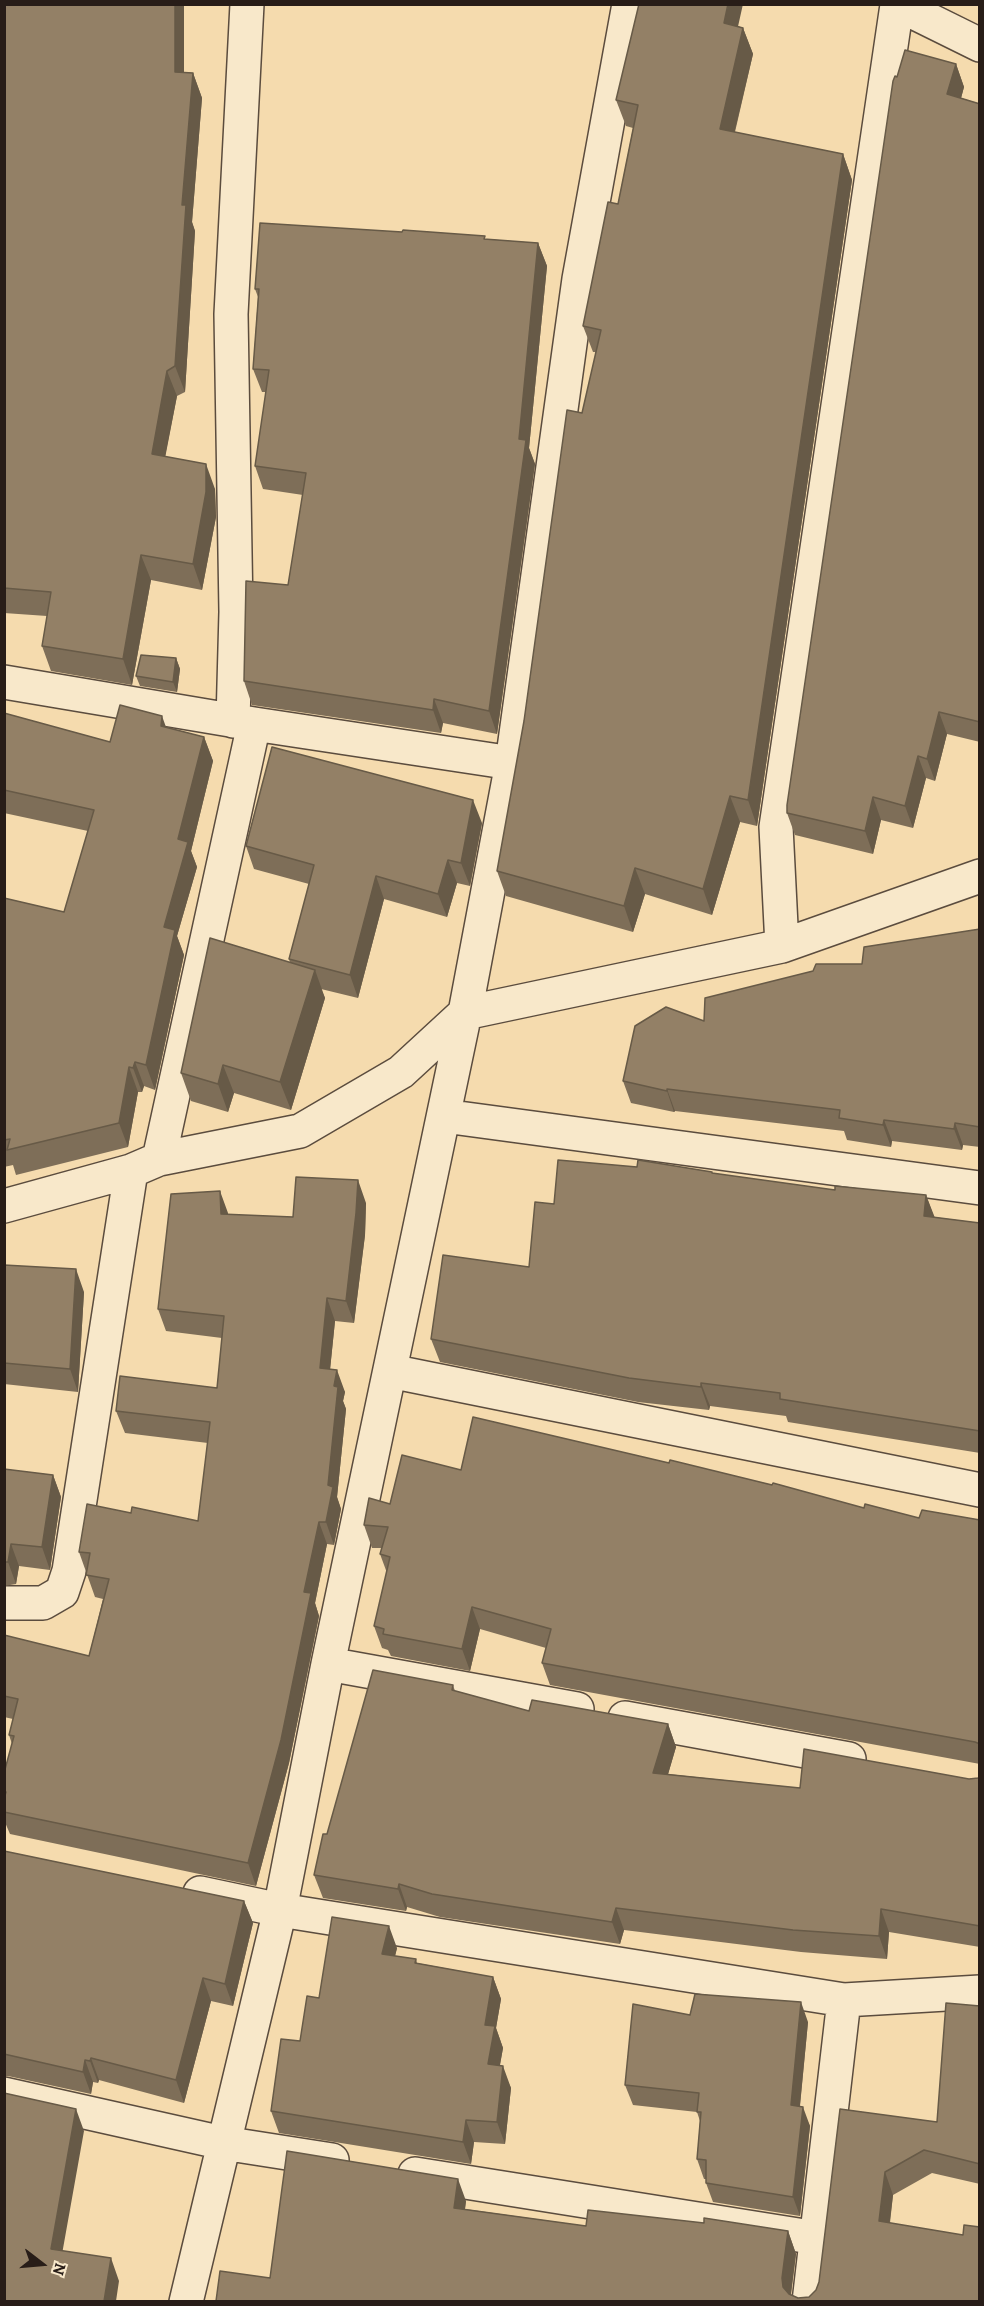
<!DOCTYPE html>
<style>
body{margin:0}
#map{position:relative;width:984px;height:2306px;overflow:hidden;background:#f5dbae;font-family:Alegreya,serif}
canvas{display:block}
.frame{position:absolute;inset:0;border:6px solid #281d18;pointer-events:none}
.north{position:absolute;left:12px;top:2234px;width:60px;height:60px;-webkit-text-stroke:4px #f8e8ca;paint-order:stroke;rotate:106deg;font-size:16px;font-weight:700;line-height:24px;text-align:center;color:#281d18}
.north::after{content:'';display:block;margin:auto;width:21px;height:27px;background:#281d18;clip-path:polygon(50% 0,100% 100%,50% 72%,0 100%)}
</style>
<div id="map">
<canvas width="984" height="2306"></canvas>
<div class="frame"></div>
<div class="north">N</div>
</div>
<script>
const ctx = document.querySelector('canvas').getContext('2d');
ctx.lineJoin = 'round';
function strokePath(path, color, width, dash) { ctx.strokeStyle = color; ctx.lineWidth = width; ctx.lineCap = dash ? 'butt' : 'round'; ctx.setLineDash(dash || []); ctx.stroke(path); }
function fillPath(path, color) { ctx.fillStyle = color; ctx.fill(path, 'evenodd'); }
const minor = new Path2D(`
 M 897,4 L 980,45
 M 4,682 L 254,724 L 512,763
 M 233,721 L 236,612 L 231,314 L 247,4
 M 782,946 L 776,827 L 897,5
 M 444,1116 L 980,1188
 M 159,1159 L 254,724
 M 4,1206 L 131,1171 L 159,1159 L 300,1131 L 401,1072 L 465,1013 L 782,946 L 980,876
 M 390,1371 L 980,1490
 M 4,1603 L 43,1603 L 62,1592 L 69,1571 L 131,1171
 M 328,1664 L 577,1709
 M 625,1718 L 849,1759
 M 200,1893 L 280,1910 L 844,2000 L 980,1992
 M 4,2094 L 223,2143 L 332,2160
 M 415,2174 L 817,2238
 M 186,2302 L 280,1910 L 328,1664 L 465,1013 L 512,763 L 579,279 L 629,4
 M 809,2302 L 844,2000`);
const wall = new Path2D(`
 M 4,4 L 184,72 L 193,73 L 202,98 L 192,222 L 195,231 L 185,392 L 177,396 L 165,456 L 215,489 L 216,517 L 202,590 L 151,580 L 132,685 L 51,671 L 42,646 L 47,616 L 4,613 Z
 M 738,26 L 743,28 L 753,54 L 735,132 L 843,154 L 852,180 L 757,826 L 740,822 L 712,915 L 645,894 L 633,932 L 506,896 L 497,871 L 582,413 L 596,352 L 593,352 L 583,326 L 618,204 L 633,128 L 626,126 L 616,100 Z
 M 956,64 L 964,87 L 961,98 L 980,104 L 980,742 L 947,734 L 935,781 L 926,778 L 913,828 L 881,820 L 873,854 L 795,835 L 787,813 L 897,77 Z
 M 486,239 L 538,243 L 547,266 L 529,448 L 535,464 L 497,734 L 443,723 L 441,733 L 252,705 L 244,681 L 288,585 L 303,495 L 263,489 L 255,466 L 266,392 L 262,392 L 253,369 L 258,297 L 255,289 Z
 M 176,658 L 180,669 L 177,692 L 140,686 L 136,676 Z
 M 4,713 L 110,742 L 166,727 L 204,737 L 213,761 L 191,851 L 197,867 L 177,936 L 184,955 L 155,1090 L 144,1086 L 142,1092 L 138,1092 L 128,1147 L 16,1175 L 13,1165 L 4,1167 L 4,898 L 64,912 L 88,831 L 4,813 Z
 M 482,823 L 470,886 L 457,883 L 447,917 L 384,899 L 358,998 L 321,989 L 325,998 L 291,1110 L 234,1093 L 228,1112 L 191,1101 L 181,1073 L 290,963 L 289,959 L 309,884 L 254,869 L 246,846 Z
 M 980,929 L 980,1147 L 963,1145 L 962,1150 L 892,1141 L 891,1147 L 847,1140 L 844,1131 L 675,1111 L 674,1112 L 631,1103 L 623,1081 L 704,1021 L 862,964 Z
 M 637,1167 L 713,1174 L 835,1190 L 926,1195 L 934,1217 L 980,1223 L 980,1453 L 788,1422 L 786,1416 L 710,1406 L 709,1410 L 638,1402 L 440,1362 L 431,1339 L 529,1267 L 554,1204 Z
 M 366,1203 L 365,1235 L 354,1323 L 335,1321 L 330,1369 L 345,1392 L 343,1401 L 346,1409 L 337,1497 L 341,1509 L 334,1545 L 327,1544 L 315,1603 L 319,1616 L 289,1763 L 256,1886 L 10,1834 L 4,1820 L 4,1773 L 12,1744 L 9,1735 L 13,1719 L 4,1717 L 4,1635 L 89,1656 L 103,1599 L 95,1597 L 79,1552 L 131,1513 L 198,1521 L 208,1443 L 125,1433 L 116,1411 L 217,1388 L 222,1338 L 166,1331 L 158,1309 L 228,1213 L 228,1215 L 293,1217 Z
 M 4,1265 L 84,1292 L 78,1392 L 4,1384 Z
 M 669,1463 L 864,1508 L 919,1518 L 980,1520 L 980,1764 L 550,1685 L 542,1663 L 546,1648 L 480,1629 L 470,1671 L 391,1656 L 388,1650 L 382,1648 L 374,1626 L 387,1573 L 380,1554 L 382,1548 L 372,1548 L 364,1525 L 390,1504 L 461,1470 Z
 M 4,1469 L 53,1475 L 61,1497 L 50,1570 L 19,1566 L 16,1584 L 4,1586 Z
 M 453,1685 L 455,1691 L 529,1711 L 668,1724 L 676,1747 L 668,1774 L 800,1788 L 969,1779 L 978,1778 L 980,1777 L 980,1947 L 889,1932 L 887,1959 L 801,1952 L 624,1930 L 620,1944 L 440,1917 L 407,1907 L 406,1911 L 323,1898 L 314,1875 L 327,1834 Z
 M 4,1851 L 244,1901 L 253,1923 L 233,2006 L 211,2001 L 184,2103 L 99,2080 L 98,2083 L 93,2082 L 91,2094 L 8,2076 L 4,2076 Z
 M 397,1948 L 395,1956 L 416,1959 L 417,1963 L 493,1977 L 501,1999 L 496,2028 L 503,2048 L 500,2065 L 511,2088 L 505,2144 L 474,2142 L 471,2164 L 279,2133 L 271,2111 L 319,1998 Z
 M 980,2006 L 980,2184 L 932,2173 L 893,2195 L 890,2223 L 980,2301 L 216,2301 L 270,2278 L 466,2201 L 465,2209 L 586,2226 L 704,2223 L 788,2231 L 796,2254 L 791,2295 L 798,2298 L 809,2297 L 816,2290 L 819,2282 L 840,2109 L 937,2122 Z
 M 690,2015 L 808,2022 L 800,2106 L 810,2126 L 800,2216 L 713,2202 L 706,2183 L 706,2179 L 704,2179 L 697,2159 L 700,2121 L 697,2112 L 633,2105 L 625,2085 Z`);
const shadedWall = new Path2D(`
 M 175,4 L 184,4 L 184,97 L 175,72 Z
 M 728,4 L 743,4 L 733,49 L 724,23 Z
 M 743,28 L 753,54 L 729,155 L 720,129 Z
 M 956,64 L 964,87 L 956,117 L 947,94 Z
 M 193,73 L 202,98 L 192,222 L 195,231 L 185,392 L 175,366 L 182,205 Z
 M 843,154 L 852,180 L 757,826 L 748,800 Z
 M 538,243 L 547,266 L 529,448 L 535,464 L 497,734 L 489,711 L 519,439 Z
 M 167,371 L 177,396 L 161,479 L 152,454 Z
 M 206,464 L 215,489 L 216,517 L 202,590 L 193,564 Z
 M 141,555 L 151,580 L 132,685 L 123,659 Z
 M 176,658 L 180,669 L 177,692 L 173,682 Z
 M 434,699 L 443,723 L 441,733 L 433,710 Z
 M 939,712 L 947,734 L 935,781 L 927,759 Z
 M 162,716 L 171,741 L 161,726 Z
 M 204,737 L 213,761 L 191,851 L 197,867 L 177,936 L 184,955 L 155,1090 L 146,1065 L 164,927 L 178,839 Z
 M 918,756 L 926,778 L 913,828 L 905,806 Z
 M 730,796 L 740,822 L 712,915 L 703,889 Z
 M 873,797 L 881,820 L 873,854 L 865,831 Z
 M 473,800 L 482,823 L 470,886 L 461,863 Z
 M 448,860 L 457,883 L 447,917 L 438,894 Z
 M 635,868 L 645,894 L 633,932 L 624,906 Z
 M 376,876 L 384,899 L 358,998 L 350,975 Z
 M 315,970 L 325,998 L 291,1110 L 280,1082 Z
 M 135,1062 L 144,1086 L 142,1092 L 133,1068 Z
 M 223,1065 L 234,1093 L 228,1112 L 218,1084 Z
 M 129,1067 L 138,1092 L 128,1147 L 119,1123 Z
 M 667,1089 L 675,1111 L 674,1112 L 667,1091 Z
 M 884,1120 L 892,1141 L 891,1147 L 883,1125 Z
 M 955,1123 L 963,1145 L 962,1150 L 954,1129 Z
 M 358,1180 L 366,1203 L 365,1235 L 354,1323 L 346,1301 Z
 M 220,1191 L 228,1213 L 230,1237 L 221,1214 Z
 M 926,1195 L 935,1218 L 924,1216 Z
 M 76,1269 L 84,1292 L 78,1392 L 70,1369 Z
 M 327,1298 L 335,1321 L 328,1390 L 320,1368 Z
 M 337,1370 L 345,1392 L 343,1401 L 346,1409 L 337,1497 L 341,1509 L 334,1545 L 326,1522 L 334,1386 Z
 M 701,1383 L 710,1406 L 709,1410 L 701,1387 Z
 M 53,1475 L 61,1497 L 50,1570 L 42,1547 Z
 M 319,1522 L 327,1544 L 315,1603 L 319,1616 L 289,1763 L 256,1886 L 248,1863 Z
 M 11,1544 L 19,1566 L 16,1584 L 8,1562 Z
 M 472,1607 L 480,1629 L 470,1671 L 462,1649 Z
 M 668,1724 L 676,1747 L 662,1795 L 653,1773 Z
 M 399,1884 L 407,1907 L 406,1911 L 398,1889 Z
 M 244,1901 L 253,1923 L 233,2006 L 225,1984 Z
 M 616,1908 L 624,1930 L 620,1944 L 612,1922 Z
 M 881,1909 L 889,1932 L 887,1959 L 879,1936 Z
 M 389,1926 L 397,1948 L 390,1976 L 382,1954 Z
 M 493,1977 L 501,1999 L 496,2028 L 503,2048 L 496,2086 L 488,2064 L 485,2025 Z
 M 203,1978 L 211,2001 L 184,2103 L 176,2080 Z
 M 801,2002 L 808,2022 L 798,2125 L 791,2105 Z
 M 91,2058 L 99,2080 L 98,2083 L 90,2061 Z
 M 85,2060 L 93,2082 L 91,2094 L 83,2072 Z
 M 503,2066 L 511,2088 L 505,2144 L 497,2122 Z
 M 803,2107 L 810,2126 L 800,2216 L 793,2197 Z
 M 76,2109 L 84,2131 L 59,2271 L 51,2249 Z
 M 466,2120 L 474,2142 L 471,2164 L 463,2142 Z
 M 885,2172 L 893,2195 L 887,2244 L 879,2221 Z
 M 458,2179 L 466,2201 L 462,2230 L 454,2208 Z
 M 788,2231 L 796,2254 L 790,2300 L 783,2287 L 782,2278 Z
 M 111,2258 L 119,2281 L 116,2301 L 104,2301 Z`);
const building = new Path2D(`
 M 4,4 L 175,4 L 175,72 L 193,73 L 182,205 L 186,205 L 175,366 L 167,371 L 152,454 L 206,464 L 206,492 L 193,564 L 141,555 L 123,659 L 42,646 L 51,592 L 4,588 Z
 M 639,4 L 728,4 L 724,23 L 743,28 L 720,129 L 843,154 L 748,800 L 730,796 L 703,889 L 635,868 L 624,906 L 497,871 L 524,721 L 567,410 L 582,413 L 601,330 L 583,326 L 608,202 L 618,204 L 638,105 L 616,100 Z
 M 905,50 L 956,64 L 947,94 L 980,104 L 980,722 L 939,712 L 927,759 L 918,756 L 905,806 L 873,797 L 865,831 L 787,813 L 787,805 L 893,81 L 895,76 L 897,77 Z
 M 260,223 L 402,232 L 403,230 L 485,236 L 484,239 L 538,243 L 519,439 L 526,440 L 489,711 L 434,699 L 433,710 L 244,681 L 246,581 L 288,585 L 306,473 L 255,466 L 269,370 L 253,369 L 259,289 L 255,289 Z
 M 141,655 L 176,658 L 173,682 L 136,676 Z
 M 120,705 L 162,716 L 161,726 L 204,737 L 178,839 L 188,842 L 164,927 L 175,930 L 146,1065 L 135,1062 L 133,1068 L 129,1067 L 119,1123 L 7,1150 L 10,1139 L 4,1140 L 4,898 L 64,912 L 94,810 L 4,790 L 4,713 L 110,742 Z
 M 272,747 L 473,800 L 461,863 L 448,860 L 438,894 L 376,876 L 350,975 L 289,959 L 314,865 L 246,846 Z
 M 980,929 L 980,1127 L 955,1123 L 954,1129 L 884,1120 L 883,1125 L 839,1118 L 840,1110 L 667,1089 L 667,1091 L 623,1081 L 635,1026 L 666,1007 L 704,1021 L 705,998 L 813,971 L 816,964 L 862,964 L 864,947 Z
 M 210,938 L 315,970 L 280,1082 L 223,1065 L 218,1084 L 181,1073 Z
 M 558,1160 L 637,1167 L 638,1160 L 712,1172 L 712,1173 L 835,1190 L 835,1186 L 926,1195 L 924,1216 L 980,1223 L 980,1431 L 780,1399 L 780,1393 L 701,1383 L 701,1387 L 629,1378 L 431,1339 L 443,1255 L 529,1267 L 535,1202 L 554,1204 Z
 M 296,1177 L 358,1180 L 356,1213 L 346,1301 L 327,1298 L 320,1368 L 337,1370 L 334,1386 L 338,1387 L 328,1485 L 333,1487 L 326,1522 L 319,1522 L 304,1592 L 311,1593 L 281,1740 L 248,1863 L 4,1812 L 4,1799 L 6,1792 L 4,1792 L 4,1773 L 14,1736 L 9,1735 L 18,1699 L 4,1696 L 4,1635 L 89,1656 L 109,1579 L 86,1575 L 90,1553 L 79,1552 L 87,1504 L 131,1513 L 132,1507 L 198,1521 L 210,1422 L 116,1411 L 120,1376 L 217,1388 L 224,1316 L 158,1309 L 171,1194 L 220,1191 L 221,1214 L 293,1217 Z
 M 4,1265 L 76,1269 L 70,1369 L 4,1363 Z
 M 473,1417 L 669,1463 L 670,1460 L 772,1485 L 773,1483 L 864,1508 L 865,1504 L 919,1518 L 922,1510 L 980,1520 L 980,1744 L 975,1742 L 542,1663 L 551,1629 L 472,1607 L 462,1649 L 383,1634 L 384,1629 L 374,1626 L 390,1557 L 380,1554 L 388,1527 L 364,1525 L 369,1498 L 390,1504 L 402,1455 L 461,1470 Z
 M 4,1469 L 53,1475 L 42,1547 L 11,1544 L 8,1562 L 4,1562 Z
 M 373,1670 L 453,1685 L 452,1690 L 529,1711 L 532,1700 L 668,1724 L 653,1773 L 800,1788 L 804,1749 L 969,1779 L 978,1778 L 980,1777 L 980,1926 L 881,1909 L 879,1936 L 793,1930 L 616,1908 L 612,1922 L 432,1894 L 399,1884 L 398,1889 L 314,1875 L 323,1834 L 327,1834 Z
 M 4,1851 L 244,1901 L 225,1984 L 203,1978 L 176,2080 L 91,2058 L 90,2061 L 85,2060 L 83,2072 L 4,2054 Z
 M 332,1917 L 389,1926 L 382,1954 L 416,1959 L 415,1963 L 493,1977 L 485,2025 L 495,2026 L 488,2064 L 503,2066 L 497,2122 L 466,2120 L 463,2142 L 271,2111 L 281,2039 L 300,2041 L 307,1996 L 319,1998 Z
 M 695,1994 L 801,2002 L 791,2105 L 803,2107 L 793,2197 L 706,2183 L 706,2160 L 697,2159 L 701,2112 L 697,2112 L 699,2093 L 625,2085 L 633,2004 L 690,2015 Z
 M 946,2003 L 980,2006 L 980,2164 L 924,2150 L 885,2172 L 879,2221 L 963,2235 L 964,2225 L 980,2227 L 980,2301 L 216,2301 L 220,2271 L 270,2278 L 287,2151 L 458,2179 L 454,2208 L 586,2226 L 588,2210 L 704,2223 L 704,2218 L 788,2231 L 782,2278 L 783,2287 L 789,2294 L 798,2298 L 809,2297 L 816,2290 L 819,2282 L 840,2109 L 937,2122 Z
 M 4,2093 L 76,2109 L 51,2249 L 111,2258 L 104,2301 L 4,2301 Z`);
strokePath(minor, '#5b4c3e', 36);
strokePath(minor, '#f8e8ca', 33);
fillPath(wall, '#7e6e58');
fillPath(shadedWall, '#675a47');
fillPath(building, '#938066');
strokePath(building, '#675a47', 1.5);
</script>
